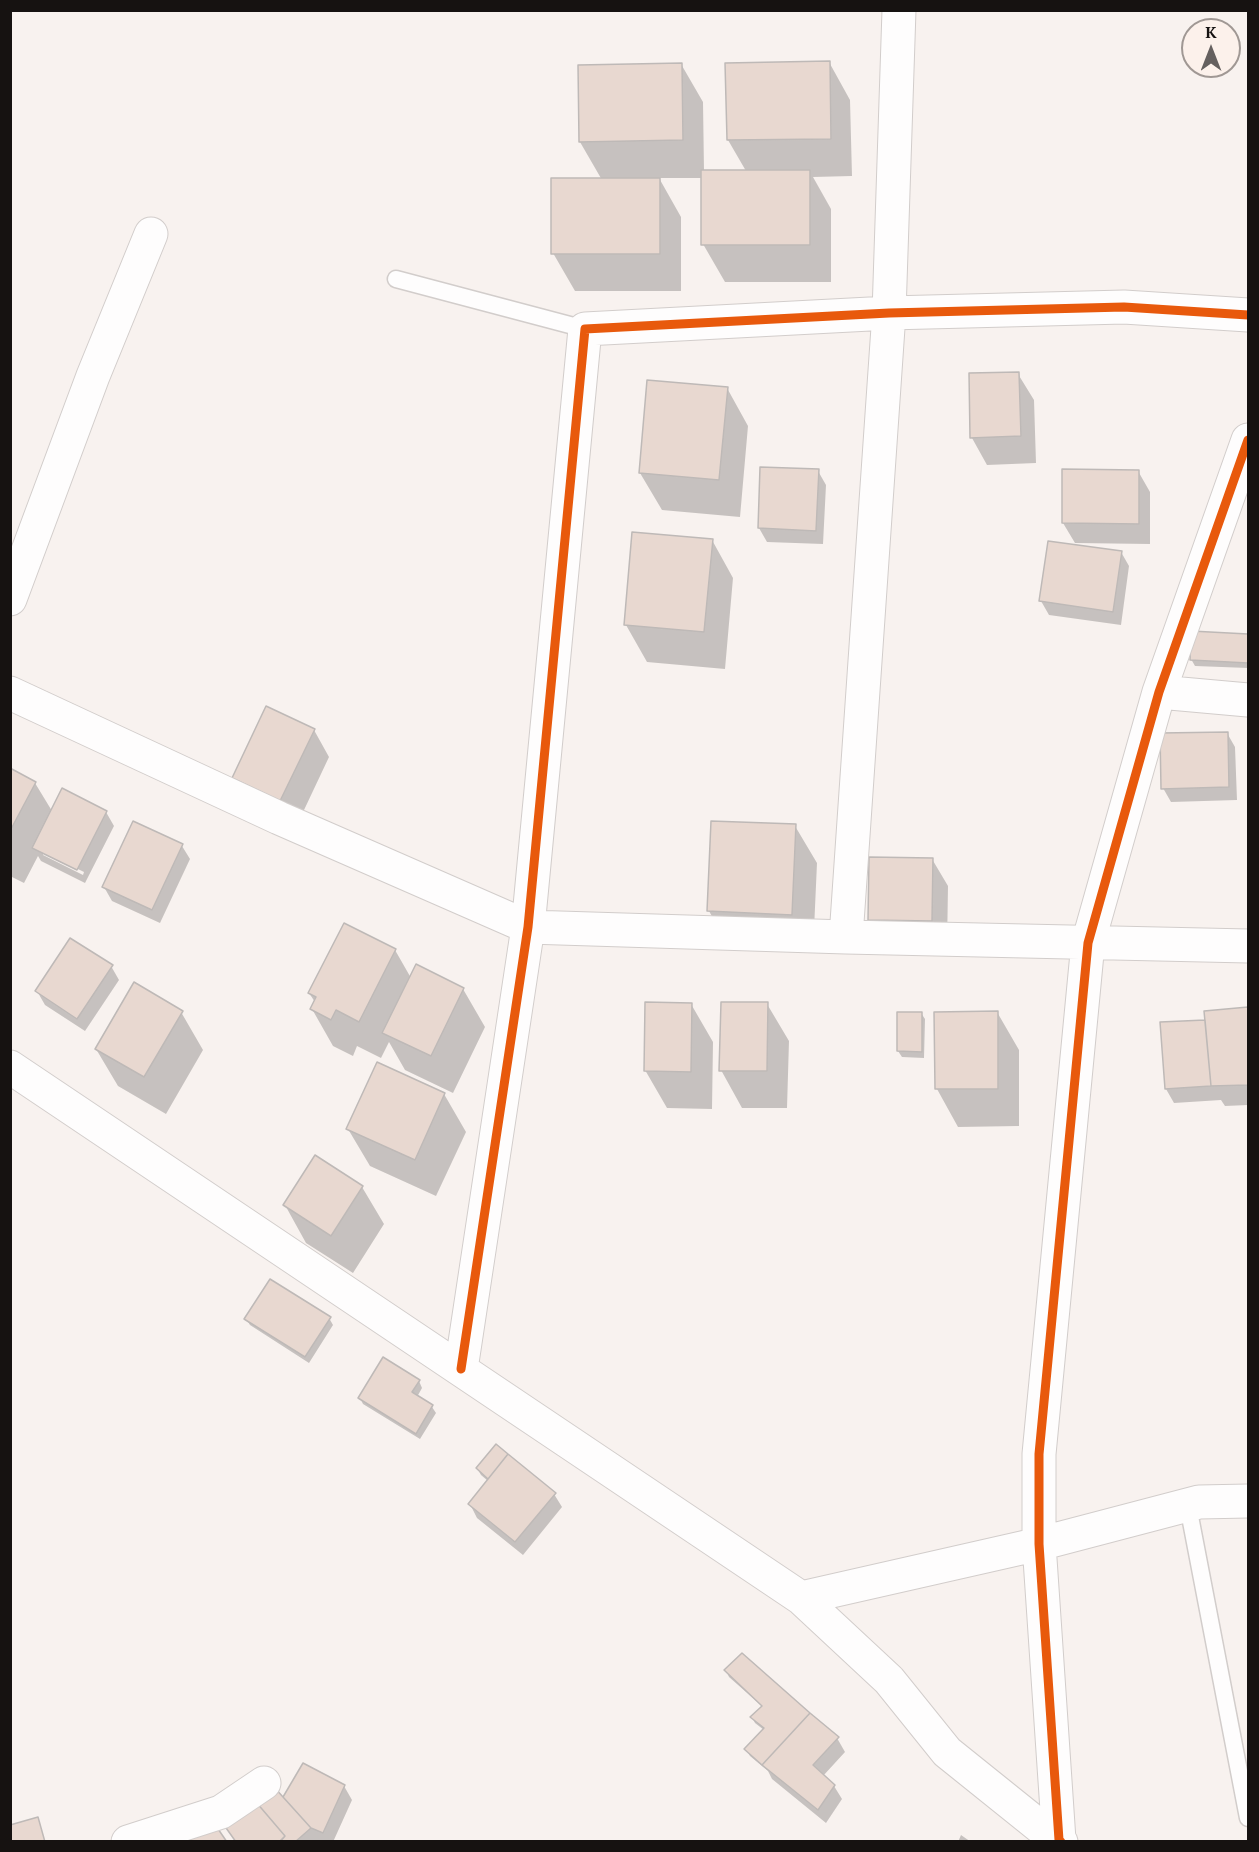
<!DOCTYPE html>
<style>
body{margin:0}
#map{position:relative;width:1259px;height:1852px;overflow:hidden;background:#f8f2ef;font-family:"PT Serif",serif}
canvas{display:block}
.frame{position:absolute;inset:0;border:12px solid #161211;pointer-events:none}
.north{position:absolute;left:1181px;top:18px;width:60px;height:60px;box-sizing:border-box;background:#fcf1eb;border:2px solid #a09894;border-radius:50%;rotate:0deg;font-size:16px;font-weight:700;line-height:24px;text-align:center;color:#161211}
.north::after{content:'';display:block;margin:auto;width:21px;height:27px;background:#65605f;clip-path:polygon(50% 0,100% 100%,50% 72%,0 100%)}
</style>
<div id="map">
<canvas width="1259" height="1852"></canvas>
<div class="frame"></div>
<div class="north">K</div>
</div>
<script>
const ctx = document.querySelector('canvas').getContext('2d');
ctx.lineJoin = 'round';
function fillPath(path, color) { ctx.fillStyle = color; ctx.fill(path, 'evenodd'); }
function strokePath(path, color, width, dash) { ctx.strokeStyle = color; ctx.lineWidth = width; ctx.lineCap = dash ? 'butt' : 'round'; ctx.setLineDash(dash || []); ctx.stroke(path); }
const shadow = new Path2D(`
 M 829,62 L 850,100 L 852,176 L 813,177 L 831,209 L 831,282 L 725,282 L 703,244 L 703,178 L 659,178 L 681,217 L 681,291 L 575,291 L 553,253 L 602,180 L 580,142 L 681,64 L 703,102 L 704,171 L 746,171 L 728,140 L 727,65 Z
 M 1018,374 L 1034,400 L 1036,463 L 987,465 L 972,438 Z
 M 727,388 L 748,426 L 740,517 L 662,510 L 640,473 Z
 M 818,471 L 826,485 L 823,544 L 767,542 L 759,528 Z
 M 1138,471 L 1150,492 L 1150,544 L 1075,543 L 1063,523 Z
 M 712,540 L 733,578 L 725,669 L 647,662 L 626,625 Z
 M 1121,552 L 1129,566 L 1121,625 L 1049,615 L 1041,601 Z
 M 1192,633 L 1248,635 L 1248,668 L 1195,666 L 1191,659 Z
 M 314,730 L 329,757 L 296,827 L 234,778 Z
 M 1227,733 L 1235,747 L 1237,800 L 1171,802 L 1163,788 Z
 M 10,770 L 35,783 L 52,811 L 106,812 L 114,826 L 85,883 L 41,861 L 38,856 L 24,883 L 10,876 ZM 43,852 L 84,872 L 83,875 L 43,855 Z
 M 795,826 L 817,863 L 813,952 L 730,949 L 709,911 Z
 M 182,846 L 190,859 L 160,923 L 112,901 L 104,887 Z
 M 932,859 L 948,886 L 947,948 L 886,947 L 870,920 Z
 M 395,950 L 411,978 L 416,966 L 463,989 L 485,1027 L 453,1093 L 405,1070 L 389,1042 L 381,1058 L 357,1046 L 353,1056 L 333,1046 L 312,1009 L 315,1002 L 309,993 Z
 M 111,966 L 119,980 L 85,1031 L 45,1005 L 37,991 Z
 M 691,1004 L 713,1042 L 712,1109 L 667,1108 L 645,1070 Z
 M 767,1004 L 789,1041 L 787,1108 L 742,1108 L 721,1070 Z
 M 1248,1009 L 1248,1105 L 1225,1106 L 1221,1100 L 1174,1103 L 1166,1089 L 1161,1023 L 1207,1026 L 1205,1012 Z
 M 181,1012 L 203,1050 L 166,1114 L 118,1086 L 96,1049 Z
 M 997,1012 L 1019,1050 L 1019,1126 L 958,1127 L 937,1089 L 936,1013 Z
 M 921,1013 L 925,1019 L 924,1058 L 902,1057 L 898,1051 Z
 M 444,1094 L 466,1132 L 436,1196 L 370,1166 L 348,1129 Z
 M 362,1187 L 384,1224 L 353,1273 L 306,1243 L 285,1205 Z
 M 329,1318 L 333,1325 L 309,1363 L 250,1325 L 246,1319 Z
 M 419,1381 L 422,1388 L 417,1397 L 432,1407 L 436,1413 L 420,1439 L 363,1404 L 360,1398 Z
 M 496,1446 L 554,1494 L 562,1507 L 523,1555 L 477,1518 L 470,1504 L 488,1481 L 481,1475 L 477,1468 Z
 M 726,1670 L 837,1738 L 845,1752 L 823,1776 L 834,1786 L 842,1799 L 826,1823 L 772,1779 L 768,1771 L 750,1756 L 746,1749 L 764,1730 L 755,1723 L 752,1717 L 763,1707 L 729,1677 Z
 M 304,1765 L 344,1786 L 352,1800 L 333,1842 L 237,1842 L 284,1800 Z
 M 961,1835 L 971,1842 L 958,1842 Z`);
const building = new Path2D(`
 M 830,61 L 831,139 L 727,140 L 725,63 Z
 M 682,63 L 683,140 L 579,142 L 578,65 Z
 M 701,170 L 810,170 L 810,245 L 701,245 Z
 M 551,178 L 660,178 L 660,254 L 551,254 Z
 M 1019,372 L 1021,436 L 970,438 L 969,373 Z
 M 647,380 L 728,387 L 719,480 L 639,473 Z
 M 760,467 L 819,469 L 816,531 L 758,528 Z
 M 1062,469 L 1139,470 L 1139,524 L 1062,523 Z
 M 632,532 L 713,539 L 704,632 L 624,625 Z
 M 1048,541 L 1122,551 L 1113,612 L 1039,601 Z
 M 1191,631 L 1248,634 L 1248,663 L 1190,660 Z
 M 266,706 L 315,729 L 280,801 L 232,778 Z
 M 1228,732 L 1229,787 L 1161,789 L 1160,733 Z
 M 10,768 L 36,782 L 10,831 Z
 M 62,788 L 107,811 L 77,870 L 32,848 Z
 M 133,821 L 183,844 L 152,910 L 102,887 Z
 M 711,821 L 796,824 L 792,915 L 707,911 Z
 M 869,857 L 933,858 L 932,921 L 868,920 Z
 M 344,923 L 396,949 L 359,1022 L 336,1010 L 331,1020 L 310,1009 L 316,997 L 308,993 Z
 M 70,938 L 113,965 L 77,1019 L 35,991 Z
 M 416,964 L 464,988 L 431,1056 L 382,1033 Z
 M 134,982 L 183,1011 L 144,1077 L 95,1049 Z
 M 645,1002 L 692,1003 L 691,1072 L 644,1071 Z
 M 721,1002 L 768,1002 L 767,1071 L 719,1071 Z
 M 1248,1007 L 1248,1085 L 1211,1086 L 1204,1011 Z
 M 998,1011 L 998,1089 L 935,1089 L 934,1012 Z
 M 897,1012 L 922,1012 L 922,1052 L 897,1051 Z
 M 1205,1020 L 1211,1086 L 1165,1089 L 1160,1022 Z
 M 377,1062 L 445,1093 L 415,1160 L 346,1129 Z
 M 315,1155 L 363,1186 L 331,1236 L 283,1205 Z
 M 270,1279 L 331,1317 L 305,1357 L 244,1319 Z
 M 383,1357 L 420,1380 L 412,1392 L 433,1405 L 416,1434 L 358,1398 Z
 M 496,1444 L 508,1454 L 488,1479 L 476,1468 Z
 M 508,1454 L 556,1493 L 515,1542 L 468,1504 Z
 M 742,1653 L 810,1713 L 762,1765 L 744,1749 L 764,1728 L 750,1717 L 762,1706 L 724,1670 Z
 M 810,1713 L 839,1737 L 813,1765 L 835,1785 L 818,1810 L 762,1765 Z
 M 303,1763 L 345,1785 L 323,1833 L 311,1828 L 283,1797 Z
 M 274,1787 L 311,1828 L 295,1842 L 280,1842 L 285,1836 L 256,1802 Z
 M 256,1802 L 285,1836 L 279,1842 L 236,1842 L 224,1825 Z
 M 38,1817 L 45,1842 L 10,1842 L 10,1825 Z
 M 216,1826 L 227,1842 L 173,1842 Z`);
const lane = new Path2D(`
 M 396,279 L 585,329
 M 1188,1506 L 1248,1818`);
const street = new Path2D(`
 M 10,599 L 93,376 L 151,234
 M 1159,692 L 1248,700
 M 10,693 L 279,818 L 528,927 L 846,937 L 1248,946
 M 846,937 L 889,313 L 899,10
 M 10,1067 L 801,1598 L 889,1680 L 947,1752 L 1059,1842
 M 461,1369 L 528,927 L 585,329 L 889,313 L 1124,307 L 1248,315
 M 801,1598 L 1039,1544 L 1199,1502 L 1248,1501
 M 128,1842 L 221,1812 L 264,1783
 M 1061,1842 L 1059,1840 L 1039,1544 L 1039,1454 L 1088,943 L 1159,692 L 1248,440`);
const cycleway = new Path2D(`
 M 461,1369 L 528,927 L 585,329 L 889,313 L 1124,307 L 1248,315
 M 1061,1842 L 1059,1840 L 1039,1544 L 1039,1454 L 1088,943 L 1159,692 L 1248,440`);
fillPath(shadow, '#0003');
fillPath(building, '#e8d8d0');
strokePath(building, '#beb9b7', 1.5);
strokePath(lane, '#d2cdcb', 19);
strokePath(street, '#d2cdcb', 35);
strokePath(lane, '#fefdfd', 16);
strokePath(street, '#fefdfd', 33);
strokePath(cycleway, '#e8590c', 9);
</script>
